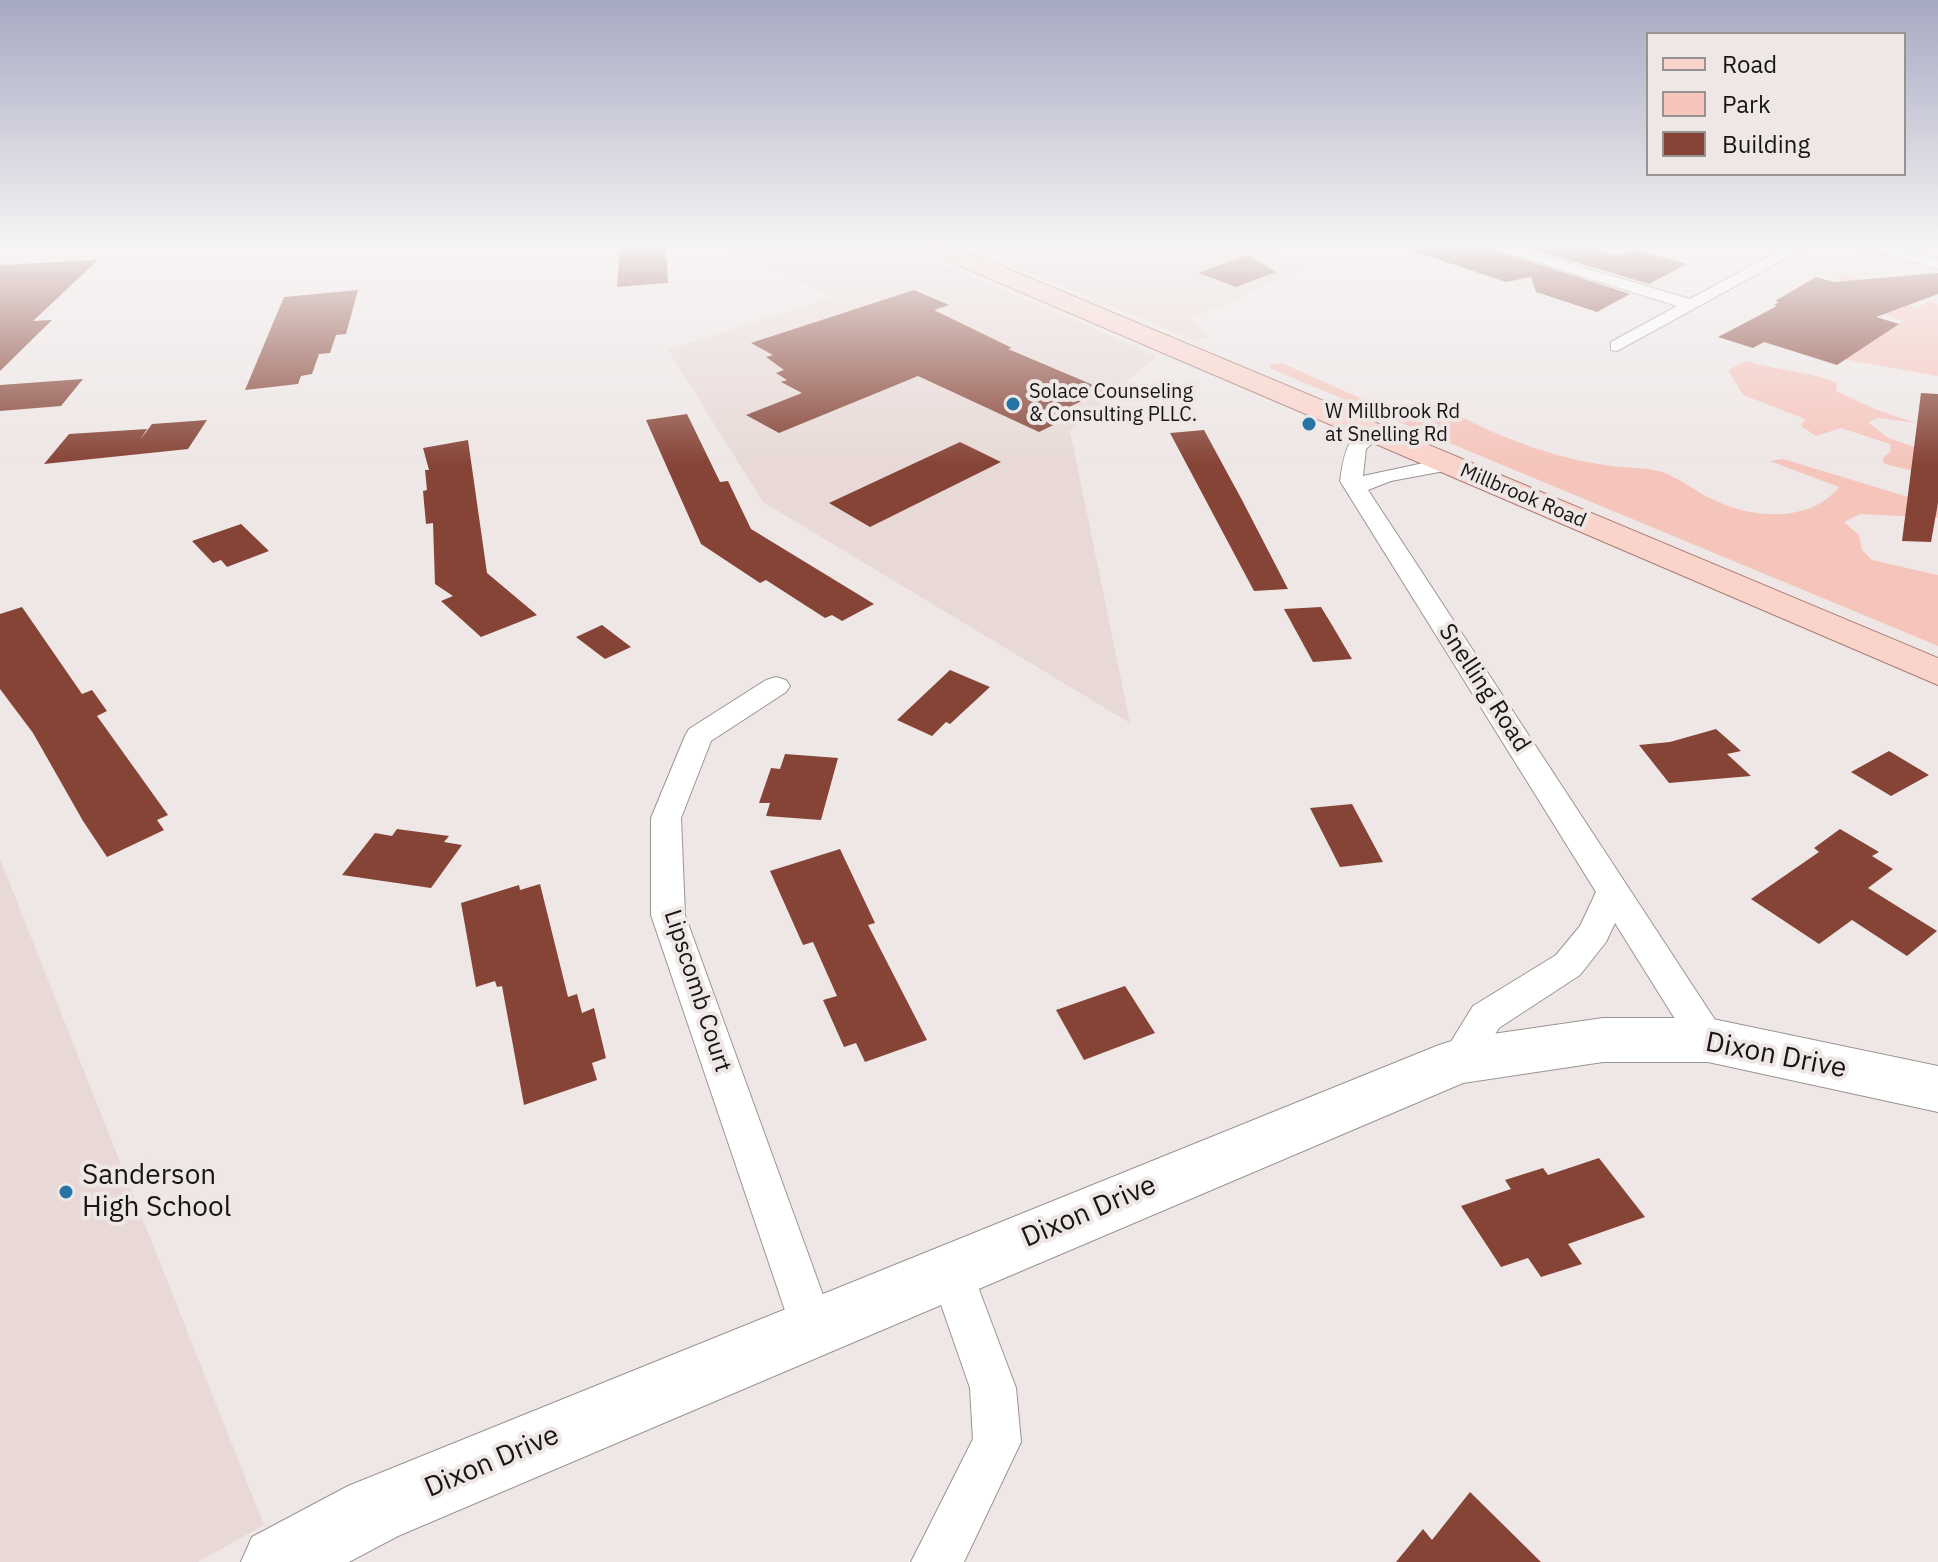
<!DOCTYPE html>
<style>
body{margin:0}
#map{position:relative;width:1938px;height:1562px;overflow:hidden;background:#eee7e6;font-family:"IBM Plex Sans",sans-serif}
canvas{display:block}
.legend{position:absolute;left:1646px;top:32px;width:260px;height:144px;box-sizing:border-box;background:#eee7e6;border:2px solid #989392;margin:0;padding:10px 14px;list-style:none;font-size:24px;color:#181615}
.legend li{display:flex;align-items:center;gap:16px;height:40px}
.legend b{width:40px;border:2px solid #989392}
</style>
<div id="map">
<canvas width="1938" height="1562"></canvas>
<ul class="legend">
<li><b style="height:10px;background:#fad3ca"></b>Road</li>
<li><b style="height:22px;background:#f5c5bc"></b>Park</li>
<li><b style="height:22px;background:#864437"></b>Building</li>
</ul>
</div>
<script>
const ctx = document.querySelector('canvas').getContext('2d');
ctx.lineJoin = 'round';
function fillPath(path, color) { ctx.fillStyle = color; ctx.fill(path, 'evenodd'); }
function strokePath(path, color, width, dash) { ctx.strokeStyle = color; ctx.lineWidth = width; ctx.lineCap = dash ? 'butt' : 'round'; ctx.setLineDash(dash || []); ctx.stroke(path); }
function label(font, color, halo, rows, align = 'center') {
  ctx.font = font + ' "IBM Plex Sans",sans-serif'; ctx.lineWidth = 8; ctx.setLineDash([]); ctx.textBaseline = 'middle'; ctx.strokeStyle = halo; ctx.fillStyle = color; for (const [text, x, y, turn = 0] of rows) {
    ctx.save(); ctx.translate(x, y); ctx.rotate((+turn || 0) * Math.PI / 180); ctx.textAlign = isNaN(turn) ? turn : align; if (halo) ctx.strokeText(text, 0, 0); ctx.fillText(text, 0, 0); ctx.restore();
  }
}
const built = new Path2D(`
 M 717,245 L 899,245 L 1157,356 L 1070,431 L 1130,723 L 763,502 L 668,350 L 832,297 Z
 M 962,245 L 1254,245 L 1314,265 L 1190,319 L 1208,337 L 1196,341 Z
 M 0,859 L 264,1525 L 198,1562 L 0,1562 Z`);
const green = new Path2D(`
 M 1835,273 C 1872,274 1884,297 1917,308 L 1928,301 L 1938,305 L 1938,376 L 1820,355 L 1904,321 L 1861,307 Z
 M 1747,361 C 1774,370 1814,372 1837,383 L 1836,391 L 1877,410 L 1916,423 L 1879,418 L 1868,422 L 1888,438 L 1938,455 L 1917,472 L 1885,464 L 1882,459 L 1891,451 L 1890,444 L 1841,428 L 1816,436 L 1801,426 L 1805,419 L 1743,395 L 1728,370 Z
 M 1271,364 L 1284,364 L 1409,420 L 1433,424 L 1435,408 L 1454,413 C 1498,437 1555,458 1605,465 C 1621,468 1638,467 1654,470 C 1674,473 1695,492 1714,500 C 1753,519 1810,523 1839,487 L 1770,461 L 1783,459 L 1938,506 L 1938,518 L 1860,514 L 1844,522 L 1859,535 L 1862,550 L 1872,560 L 1938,575 L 1938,646 L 1269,368 Z`);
const building = new Path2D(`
 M 620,245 L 666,245 L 668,283 L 617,287 Z
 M 1411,245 L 1479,245 L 1630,294 L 1597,312 L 1536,292 L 1531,277 L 1506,282 L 1410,250 Z
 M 1518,245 L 1584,245 L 1619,256 L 1632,249 L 1687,264 L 1649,284 Z
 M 1247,255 L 1276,272 L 1236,287 L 1198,273 Z
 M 98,260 L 33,321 L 52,320 L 0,371 L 0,265 Z
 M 1938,273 L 1938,294 L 1876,317 L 1899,324 L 1837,365 L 1764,342 L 1753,348 L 1718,337 L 1777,306 L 1774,305 L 1779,302 L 1775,301 L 1816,277 L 1834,282 Z
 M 358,290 L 346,334 L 336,335 L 330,353 L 319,354 L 312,374 L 301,376 L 298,384 L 245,390 L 284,297 Z
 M 914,290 L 949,305 L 934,310 L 1012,348 L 1008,349 L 1105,390 L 1065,409 L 1076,414 L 1039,432 L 918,376 L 779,433 L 746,415 L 802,393 L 781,382 L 787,380 L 776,373 L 784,370 L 766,357 L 773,355 L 751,343 Z
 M 83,379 L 61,406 L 0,411 L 0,385 Z
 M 1921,393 L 1938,394 L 1938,503 L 1931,542 L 1902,541 Z
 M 687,414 L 720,482 L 728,481 L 751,529 L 874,604 L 842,621 L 832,615 L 825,618 L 766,580 L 760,583 L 701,544 L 646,420 Z
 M 207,420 L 188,449 L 44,464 L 69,434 L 147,429 L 140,440 L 152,424 Z
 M 1204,430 L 1242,500 L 1288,589 L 1254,591 L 1170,433 Z
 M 468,440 L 487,573 L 537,615 L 481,637 L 441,601 L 453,596 L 435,584 L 433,523 L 426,524 L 423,491 L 427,490 L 425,470 L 429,470 L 423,448 Z
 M 960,442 L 1001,462 L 870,527 L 829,503 Z
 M 241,524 L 269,551 L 227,567 L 221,560 L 213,563 L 192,541 Z
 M 22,607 L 82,694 L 92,690 L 107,711 L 97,716 L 168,815 L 157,820 L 164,830 L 107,857 L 83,821 L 33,733 L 0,689 L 0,614 Z
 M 1321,607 L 1332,625 L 1352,659 L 1313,662 L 1284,609 Z
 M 602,625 L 631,647 L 605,659 L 576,637 Z
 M 950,670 L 990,687 L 950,724 L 946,722 L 932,736 L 897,720 Z
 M 1716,729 L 1741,751 L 1727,754 L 1751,776 L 1669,783 L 1639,745 L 1670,742 Z
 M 1889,751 L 1929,775 L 1891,796 L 1851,772 Z
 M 785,754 L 838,758 L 821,820 L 766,816 L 770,803 L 759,803 L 771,768 L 780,769 Z
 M 1352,804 L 1383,862 L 1340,867 L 1310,808 Z
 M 397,829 L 449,836 L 444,842 L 462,845 L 431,888 L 342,875 L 375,833 L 392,836 Z
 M 1840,829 L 1879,852 L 1872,856 L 1893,869 L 1868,888 L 1937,931 L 1907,956 L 1852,920 L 1819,944 L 1751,899 L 1819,852 L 1814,848 Z
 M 840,849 L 875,923 L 868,925 L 927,1040 L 865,1062 L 856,1043 L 844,1047 L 823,1000 L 837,996 L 813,942 L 803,945 L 770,871 Z
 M 540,884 L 568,997 L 577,994 L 582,1013 L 594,1008 L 606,1058 L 592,1063 L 597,1080 L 524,1105 L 502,986 L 497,987 L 495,981 L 476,987 L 461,903 L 519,885 L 520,890 Z
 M 1125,986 L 1155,1033 L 1084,1060 L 1056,1010 Z
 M 1599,1158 L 1645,1217 L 1568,1244 L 1582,1264 L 1541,1277 L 1528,1258 L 1501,1267 L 1461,1206 L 1511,1189 L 1505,1180 L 1543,1168 L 1548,1175 Z
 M 1470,1492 L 1541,1562 L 1396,1562 L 1423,1529 L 1432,1540 Z`);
const street = new Path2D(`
 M 1482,245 L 1507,245 L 1690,299 L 1790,245 L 1810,245 L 1617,351 L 1611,350 L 1611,342 L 1677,306 Z
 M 1852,245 L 1880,245 L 1938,259 L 1938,269 Z
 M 1373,427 L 1383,433 L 1366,449 L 1363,476 L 1447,458 L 1458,464 L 1455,469 L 1391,481 L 1368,490 L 1721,1029 L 1726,1040 L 1721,1051 L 1708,1056 L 1695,1051 L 1615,923 L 1606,942 L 1580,975 L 1499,1028 L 1471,1072 L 1458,1077 L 1445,1072 L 1439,1061 L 1473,1006 L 1556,955 L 1580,926 L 1596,892 L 1340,481 C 1344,457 1345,434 1373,427 Z
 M 776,677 L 786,680 L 790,686 L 786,692 L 711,741 L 681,818 L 685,915 L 835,1328 L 829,1344 L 813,1350 L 797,1344 L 791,1328 L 651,915 L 651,818 L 685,736 L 689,729 L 766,680 Z
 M 951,1249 L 966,1255 L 1016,1388 L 1021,1442 L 964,1562 L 911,1562 L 973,1439 L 970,1388 L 929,1270 L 936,1255 Z`);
const secondary = new Path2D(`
 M 1603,1018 L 1708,1018 L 1938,1066 L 1938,1112 L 1708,1062 L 1603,1062 L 1463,1083 L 398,1536 L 349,1562 L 241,1562 L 252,1537 L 348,1486 L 1439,1045 L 1458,1039 Z`);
const primary = new Path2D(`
 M 920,245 L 951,245 L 1938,658 L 1938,685 L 923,250 Z`);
const markers = [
 [1013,404,8,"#2674a6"],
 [1309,424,8,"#2674a6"],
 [66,1192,8,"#2674a6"]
];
const farPoinames = [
 ["Solace Counseling",1029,392],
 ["& Consulting PLLC.",1029,415],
 ["W Millbrook Rd",1325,412],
 ["at Snelling Rd",1325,435]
];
const farStreetnames = [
 ["Millbrook Road",1523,496,23]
];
const streetNames = [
 ["Snelling Road",1484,688,57],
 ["Lipscomb Court",697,991,72]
];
const nearStreetnames = [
 ["Dixon Drive",1776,1056,11],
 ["Dixon Drive",1089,1212,-23],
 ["Dixon Drive",492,1462,-23]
];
const nearPoinames = [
 ["Sanderson",82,1176],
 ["High School",82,1208]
];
fillPath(built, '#e8d9d6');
fillPath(green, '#f5c5bc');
fillPath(building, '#864437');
strokePath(street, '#9a9493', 2);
strokePath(secondary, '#9a9493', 2);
strokePath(primary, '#a87d74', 2);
fillPath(street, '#fff');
fillPath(secondary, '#fff');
fillPath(primary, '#fad3ca');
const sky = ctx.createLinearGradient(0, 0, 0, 464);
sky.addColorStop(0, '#a6a9c2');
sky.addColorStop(0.53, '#f7f4f4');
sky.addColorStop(1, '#f7f4f400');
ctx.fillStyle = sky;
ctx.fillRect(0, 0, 1938, 464);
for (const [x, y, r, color] of markers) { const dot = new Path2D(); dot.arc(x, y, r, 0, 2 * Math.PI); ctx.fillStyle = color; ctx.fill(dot); strokePath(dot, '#eee7e6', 3); }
label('20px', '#181615', '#eee7e6', farPoinames, 'left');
label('20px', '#181615', '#eee7e6', farStreetnames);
label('24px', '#181615', '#eee7e6', streetNames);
label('28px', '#181615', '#eee7e6', nearStreetnames);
label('28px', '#181615', '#eee7e6', nearPoinames, 'left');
</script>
